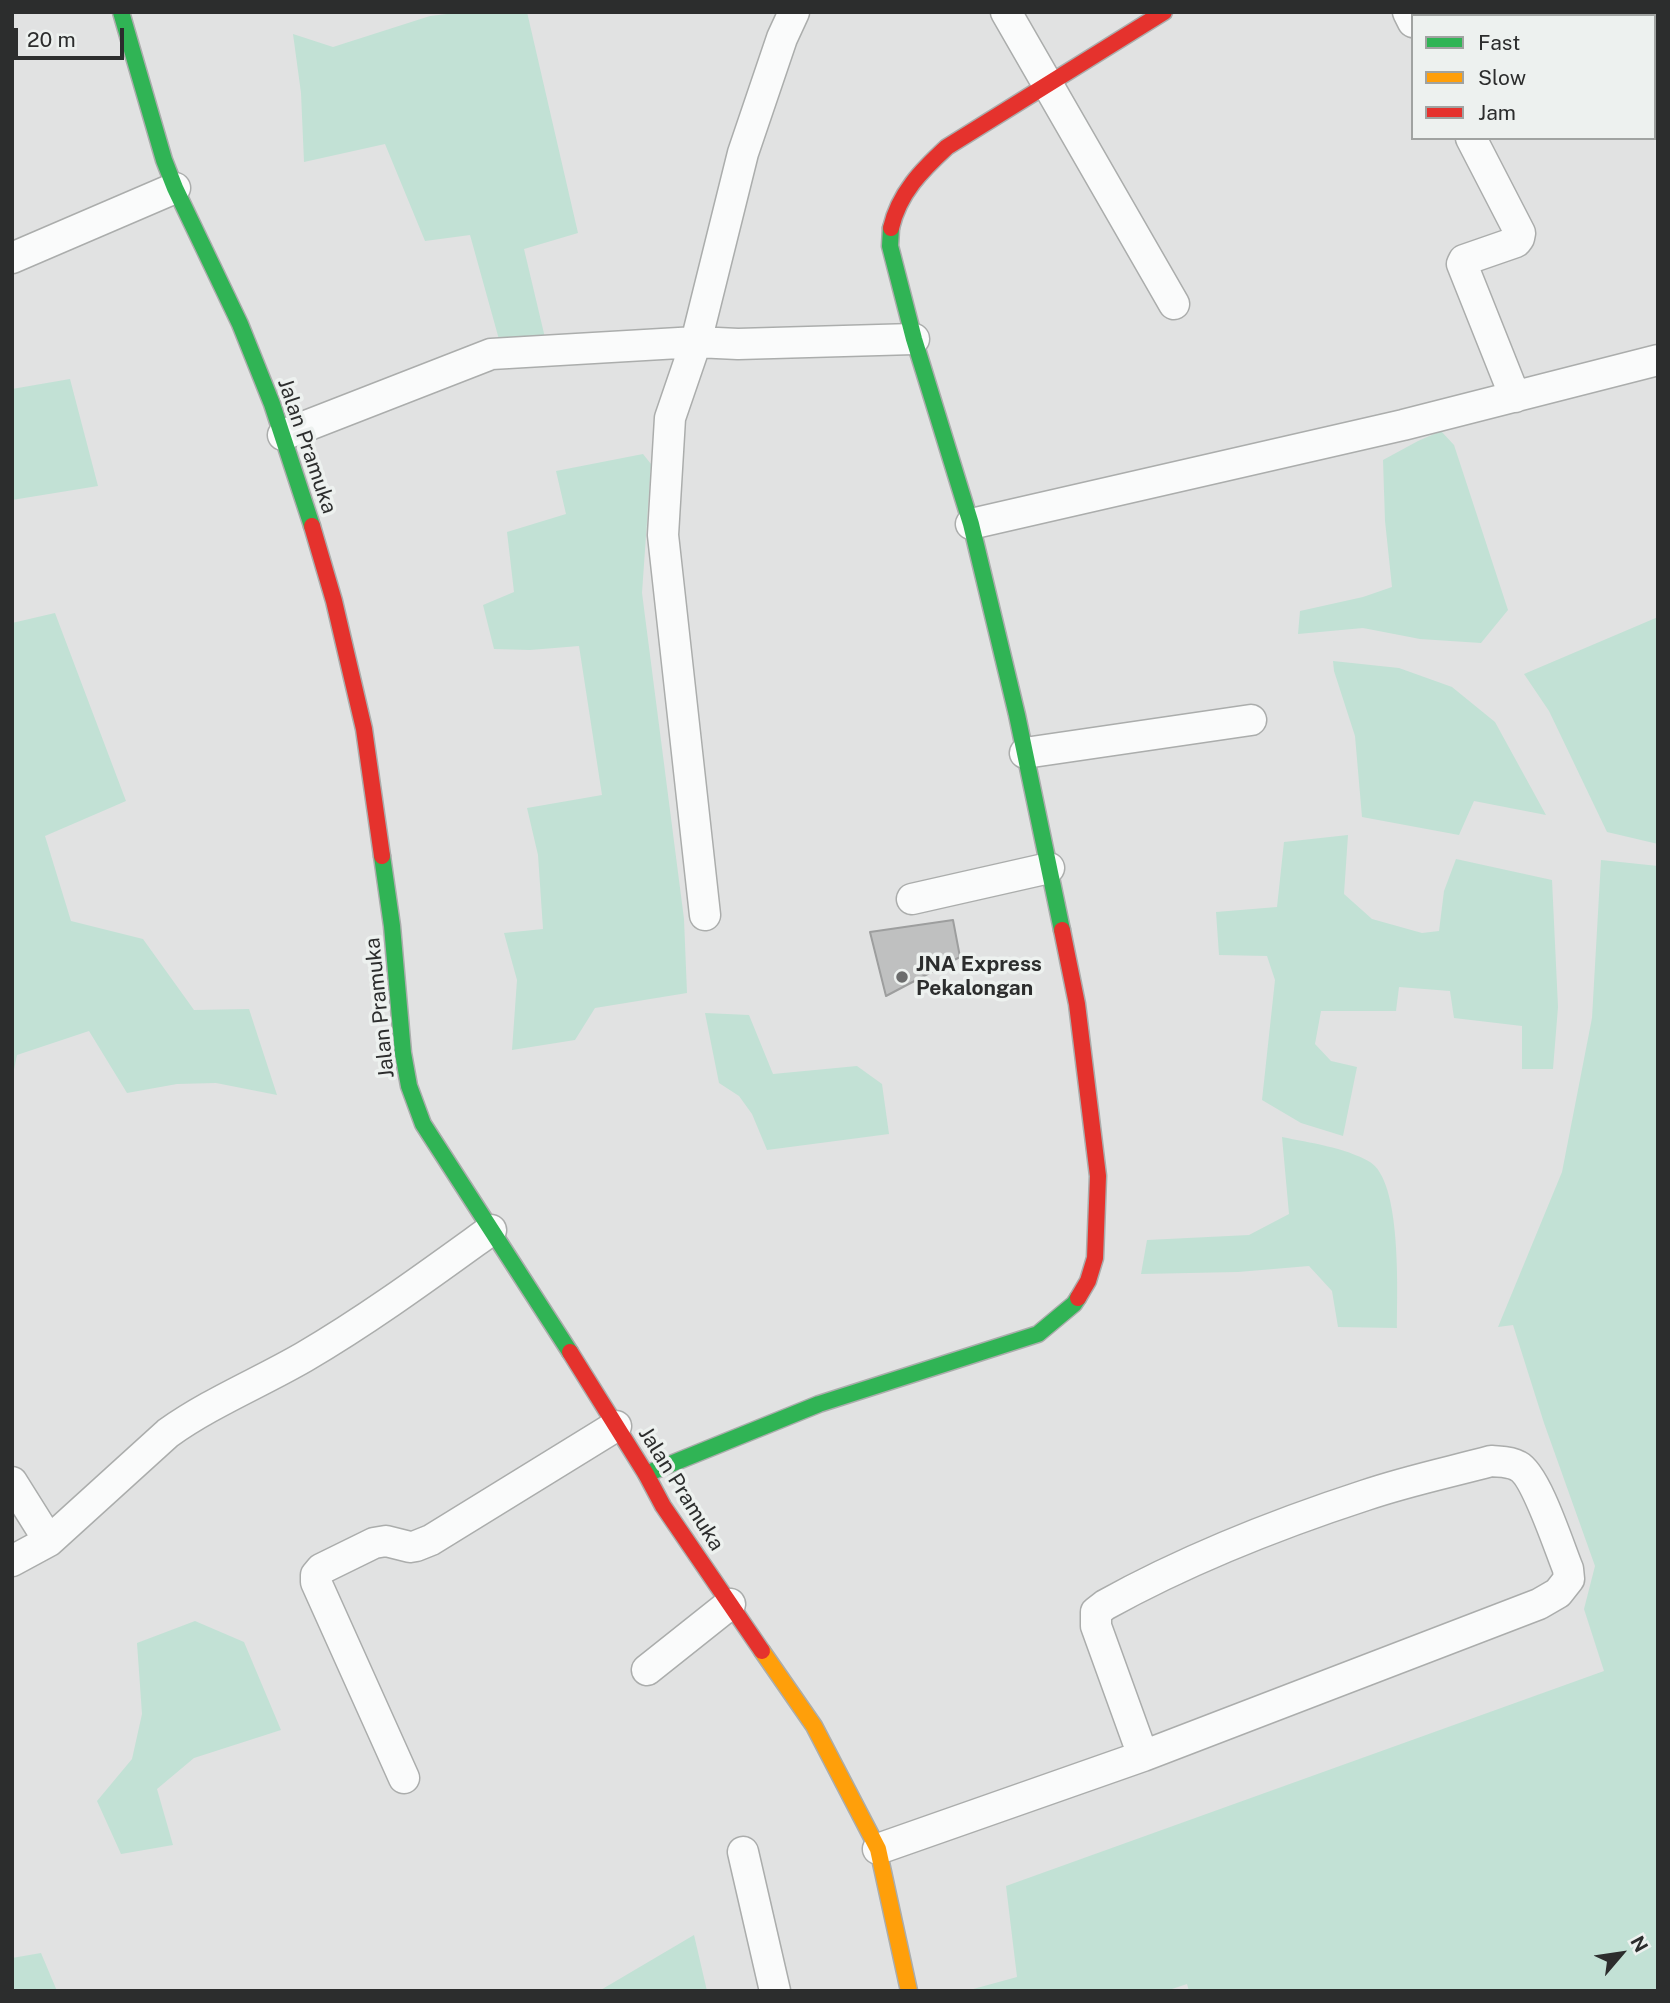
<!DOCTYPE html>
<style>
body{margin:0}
#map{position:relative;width:1670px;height:2003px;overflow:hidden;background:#e1e2e2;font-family:"Public Sans",sans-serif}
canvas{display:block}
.frame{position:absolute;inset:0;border:14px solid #2c2d2d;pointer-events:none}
.legend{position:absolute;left:1411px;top:14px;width:245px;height:126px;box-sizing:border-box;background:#edf1ef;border:2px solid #a0a3a1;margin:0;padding:9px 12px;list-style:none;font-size:21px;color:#2c2d2d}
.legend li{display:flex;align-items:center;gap:14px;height:35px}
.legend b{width:35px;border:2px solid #a0a3a1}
.north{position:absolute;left:1586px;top:1919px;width:70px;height:70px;-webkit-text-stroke:5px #edf1ef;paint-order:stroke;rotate:61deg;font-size:19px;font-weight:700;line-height:28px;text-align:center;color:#2c2d2d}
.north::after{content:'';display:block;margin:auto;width:24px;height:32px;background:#2c2d2d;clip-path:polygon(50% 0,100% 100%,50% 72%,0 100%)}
.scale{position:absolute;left:14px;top:28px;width:110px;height:32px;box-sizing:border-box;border:4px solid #2c2d2d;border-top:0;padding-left:9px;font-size:21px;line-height:24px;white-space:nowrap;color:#2c2d2d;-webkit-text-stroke:5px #edf1ef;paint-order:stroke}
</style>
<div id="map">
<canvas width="1670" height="2003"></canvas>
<div class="frame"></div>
<ul class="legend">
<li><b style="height:9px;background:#30b455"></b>Fast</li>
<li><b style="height:9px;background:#ff9f0a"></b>Slow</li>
<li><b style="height:9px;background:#e5322d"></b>Jam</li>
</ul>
<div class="north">N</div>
<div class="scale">20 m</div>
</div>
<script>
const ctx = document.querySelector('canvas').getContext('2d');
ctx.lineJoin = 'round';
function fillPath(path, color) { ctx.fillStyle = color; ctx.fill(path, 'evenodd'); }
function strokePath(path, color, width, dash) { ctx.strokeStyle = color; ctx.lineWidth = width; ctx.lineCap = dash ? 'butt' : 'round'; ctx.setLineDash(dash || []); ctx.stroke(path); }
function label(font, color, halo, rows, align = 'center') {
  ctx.font = font + ' "Public Sans",sans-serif'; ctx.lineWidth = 7; ctx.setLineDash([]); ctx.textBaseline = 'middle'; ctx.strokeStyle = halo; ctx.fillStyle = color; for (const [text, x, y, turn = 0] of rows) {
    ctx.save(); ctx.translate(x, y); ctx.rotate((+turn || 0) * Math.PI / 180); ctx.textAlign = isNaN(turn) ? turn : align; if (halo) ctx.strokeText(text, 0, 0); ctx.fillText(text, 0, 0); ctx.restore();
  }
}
const green = new Path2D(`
 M 464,12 L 527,12 L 578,233 L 524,249 L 546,342 L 500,343 L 470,235 L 425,241 L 385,144 L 304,162 L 301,93 L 293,34 L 333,47 L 430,16 Z
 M 1602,12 L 1658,12 L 1658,104 L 1654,99 L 1654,16 L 1592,16 Z
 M 70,379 L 98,486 L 12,500 L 12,389 Z
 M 1441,431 L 1454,445 L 1508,610 L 1481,643 L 1420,639 L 1363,628 L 1298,634 L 1300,611 L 1363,597 L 1392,587 L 1385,521 L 1383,460 L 1418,441 Z
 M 643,454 L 651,464 L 642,593 L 684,919 L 687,993 L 595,1008 L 575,1040 L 512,1050 L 517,980 L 504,933 L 543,929 L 538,855 L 527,808 L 602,795 L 579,646 L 530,650 L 494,649 L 483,605 L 514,592 L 507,532 L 566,514 L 556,471 Z
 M 55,613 L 126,801 L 45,836 L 71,921 L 143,939 L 194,1010 L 249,1009 L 277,1095 L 216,1083 L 177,1084 L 127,1093 L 89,1031 L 17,1055 L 12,1079 L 12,623 Z
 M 1658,617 L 1658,844 L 1607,832 L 1549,711 L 1524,674 Z
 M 1333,661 L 1399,668 L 1452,687 L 1495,722 L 1546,815 L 1474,801 L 1459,835 L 1362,817 L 1355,736 L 1334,671 Z
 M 1348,835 L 1344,894 L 1372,919 L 1422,933 L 1439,931 L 1444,891 L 1456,859 L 1552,880 L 1558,1007 L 1553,1069 L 1522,1069 L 1522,1026 L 1454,1018 L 1450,991 L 1399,987 L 1396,1011 L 1321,1011 L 1315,1044 L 1331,1061 L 1357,1067 L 1343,1136 L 1301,1123 L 1262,1100 L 1275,980 L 1267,956 L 1219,955 L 1216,912 L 1277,907 L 1284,842 Z
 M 1601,860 L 1658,866 L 1658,1991 L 1189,1991 L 1187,1984 L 1166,1991 L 966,1991 L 1017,1977 L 1006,1886 L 1604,1671 L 1584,1609 L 1595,1566 L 1544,1423 L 1513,1325 L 1498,1327 L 1562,1172 L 1592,1018 Z
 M 705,1013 L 749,1015 L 773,1074 L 857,1066 L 882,1084 L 889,1134 L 767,1150 L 752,1114 L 739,1096 L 719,1083 Z
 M 1282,1137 C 1310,1143 1344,1147 1370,1162 C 1402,1182 1397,1292 1397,1328 L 1338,1327 L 1332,1291 L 1309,1266 L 1238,1272 L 1141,1274 L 1147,1240 L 1249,1235 L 1289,1214 Z
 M 195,1621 L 244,1642 L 281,1730 L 194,1758 L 157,1789 L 173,1845 L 121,1854 L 97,1801 L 132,1759 L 142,1714 L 137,1643 Z
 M 694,1935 L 707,1991 L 599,1991 Z
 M 41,1953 L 57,1991 L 12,1991 L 12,1958 Z`);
const building = new Path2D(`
 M 953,920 L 960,957 L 886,996 L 870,932 Z`);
const street = new Path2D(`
 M 1006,12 L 1174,304
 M 1408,12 L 1413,22
 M 1471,138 L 1520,233 L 1519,238 L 1516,242 L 1464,260 L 1462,264 L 1515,397
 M 12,258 L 175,188
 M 283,435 L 491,354 L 696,342 L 738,344 L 914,339
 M 971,524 L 1403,425 L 1658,360
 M 1025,753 L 1251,720
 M 912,899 L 1049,868
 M 705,915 L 663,535 L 670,418 L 696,342 L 743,153 L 782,38 L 794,12
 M 12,1482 L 49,1541
 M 12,1561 L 49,1541 L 168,1433 C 210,1403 259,1383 304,1357 C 369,1319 430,1274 491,1230
 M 647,1670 L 730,1604
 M 404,1778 L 316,1582 L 316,1575 L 321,1569 L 374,1543 L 386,1541 L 410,1547 L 416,1546 L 431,1540 L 616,1426
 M 878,1849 L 1143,1756 L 1539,1604 L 1558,1593 L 1569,1579 L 1568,1569 C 1559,1547 1536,1475 1518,1466 C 1509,1461 1500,1462 1491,1461 C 1450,1472 1407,1481 1366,1495 C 1277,1524 1188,1559 1105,1605 L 1096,1612 L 1096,1626 L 1143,1756
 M 743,1852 L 775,1991`);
const fast = new Path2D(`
 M 121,12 L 164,160 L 175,188 L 240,324 L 272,404 L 312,526
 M 891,228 L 890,246 L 914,339 L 971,524 L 1017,715 L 1062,930
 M 382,856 L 392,926 L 403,1053 L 409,1086 L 423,1124 L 570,1352
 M 646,1474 L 819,1404 L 1038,1334 L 1074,1304 L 1078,1298`);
const slow = new Path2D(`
 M 762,1651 L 814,1726 L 878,1849 L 909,1991`);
const jam = new Path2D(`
 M 891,228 C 899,193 922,170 947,147 L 1164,12
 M 312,526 L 334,601 L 364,729 L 382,856
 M 1062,930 L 1077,1004 L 1098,1176 L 1095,1258 L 1088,1281 L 1078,1298
 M 570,1352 L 646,1474 L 663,1506 L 762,1651`);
const markers = [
 [902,977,7,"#6b6c6c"]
];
const streetNames = [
 ["Jalan Pramuka",307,446,71],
 ["Jalan Pramuka",380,1008,-96],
 ["Jalan Pramuka",681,1489,58]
];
const poiNames = [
 ["JNA Express",916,965],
 ["Pekalongan",916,989]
];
fillPath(green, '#c2e1d5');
fillPath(building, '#bfc0c0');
strokePath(building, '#9d9e9e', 2);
strokePath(street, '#abadac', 33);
strokePath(fast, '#abadac', 19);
strokePath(slow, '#abadac', 19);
strokePath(jam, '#abadac', 19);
strokePath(street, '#fafbfb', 30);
strokePath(fast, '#30b455', 16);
strokePath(slow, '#ff9f0a', 16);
strokePath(jam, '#e5322d', 16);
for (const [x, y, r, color] of markers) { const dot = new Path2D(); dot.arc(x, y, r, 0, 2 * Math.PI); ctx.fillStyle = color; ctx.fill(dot); strokePath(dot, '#edf1ef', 2.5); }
label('21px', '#2c2d2d', '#edf1ef', streetNames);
label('bold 21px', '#2c2d2d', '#edf1ef', poiNames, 'left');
</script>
